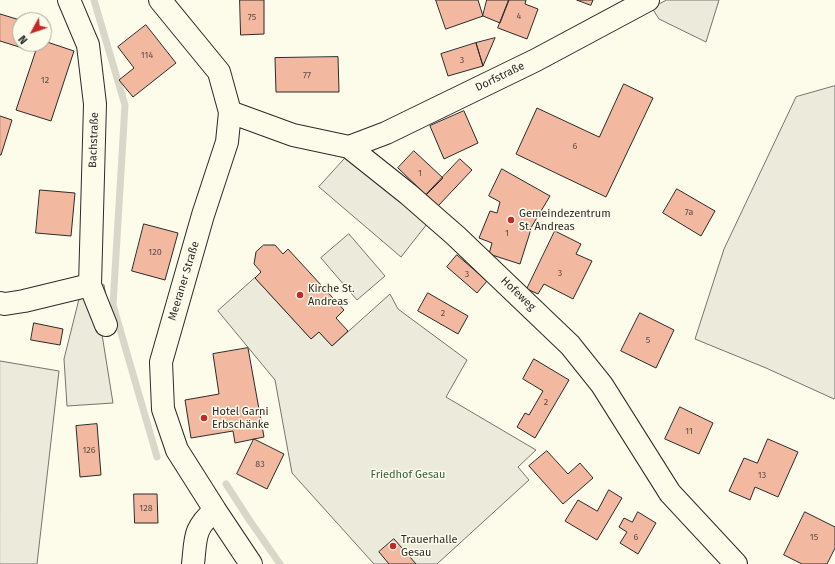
<!DOCTYPE html>
<meta charset="utf-8">
<style>
body{margin:0}
#map{position:relative;width:835px;height:564px;overflow:hidden;background:#fdfbea;font-family:"Fira Sans",sans-serif}
canvas{display:block}
.north{position:absolute;left:12px;top:12px;width:40px;height:40px;box-sizing:border-box;background:#fdfbea;border:1px solid #a9a89e;border-radius:50%;rotate:230deg;font-size:11px;font-weight:700;line-height:16px;text-align:center;color:#2b2b2b}
.north::after{content:'';display:block;margin:auto;width:14px;height:18px;background:#c62828;clip-path:polygon(50% 0,100% 100%,50% 72%,0 100%)}
</style>
<div id="map">
<canvas width="835" height="564"></canvas>
<div class="north">N</div>
</div>
<script>
const ctx = document.querySelector('canvas').getContext('2d');
ctx.lineJoin = 'round';
function fillPath(path, color) { ctx.fillStyle = color; ctx.fill(path, 'evenodd'); }
function strokePath(path, color, width, dash) { ctx.strokeStyle = color; ctx.lineWidth = width; ctx.lineCap = dash ? 'butt' : 'round'; ctx.setLineDash(dash || []); ctx.stroke(path); }
function label(font, color, halo, rows, align = 'center') {
  ctx.font = font + ' "Fira Sans",sans-serif'; ctx.lineWidth = 3; ctx.setLineDash([]); ctx.textBaseline = 'middle'; ctx.strokeStyle = halo; ctx.fillStyle = color; for (const [text, x, y, turn = 0] of rows) {
    ctx.save(); ctx.translate(x, y); ctx.rotate((+turn || 0) * Math.PI / 180); ctx.textAlign = isNaN(turn) ? turn : align; if (halo) ctx.strokeText(text, 0, 0); ctx.fillText(text, 0, 0); ctx.restore();
  }
}
const green = new Path2D(`
 M 835,86 L 835,397 L 834,399 L 766,368 L 695,339 L 724,249 L 796,97 Z
 M 349,154 L 427,224 L 401,257 L 319,187 Z
 M 255,278 L 311,339 L 319,332 L 332,346 L 390,294 L 398,309 L 467,360 L 446,397 L 536,450 L 518,467 L 529,480 L 437,564 L 374,564 L 292,473 L 275,380 L 218,311 Z
 M 0,361 L 59,371 L 37,564 L 0,564 Z`);
const parking = new Path2D(`
 M 667,0 L 719,0 L 706,42 L 659,19 L 652,8 Z
 M 349,234 L 385,276 L 357,300 L 321,258 Z
 M 104,285 L 110,319 L 100,322 L 113,403 L 67,406 L 64,359 L 81,291 Z`);
const stream = new Path2D(`
 M 94,0 L 125,105 L 113,305 L 157,457
 M 226,484 L 250,521 L 280,564`);
const building = new Path2D(`
 M 240,0 L 264,0 L 264,34 L 241,35 Z
 M 436,0 L 478,0 L 483,16 L 446,29 Z
 M 487,0 L 509,0 L 500,23 L 483,16 Z
 M 509,0 L 526,0 L 525,4 L 538,9 L 527,39 L 498,28 Z
 M 577,0 L 593,0 L 591,5 Z
 M 0,14 L 20,20 L 20,44 L 31,44 L 29,50 L 0,41 Z
 M 146,25 L 176,63 L 133,97 L 119,80 L 134,68 L 118,47 Z
 M 495,38 L 483,66 L 476,43 Z
 M 44,41 L 74,51 L 51,121 L 16,110 L 38,44 L 44,44 Z
 M 476,43 L 483,66 L 448,76 L 441,54 Z
 M 338,57 L 339,92 L 276,92 L 275,58 Z
 M 624,84 L 653,98 L 606,197 L 516,154 L 537,108 L 599,137 Z
 M 464,111 L 478,143 L 444,159 L 430,126 Z
 M 0,116 L 12,120 L 1,155 L 0,155 Z
 M 414,151 L 443,178 L 426,195 L 398,168 Z
 M 460,159 L 472,170 L 438,206 L 426,195 Z
 M 502,169 L 550,196 L 532,226 L 520,264 L 489,254 L 492,243 L 479,238 L 490,211 L 497,213 L 500,202 L 489,196 Z
 M 677,189 L 715,211 L 701,236 L 663,213 Z
 M 40,190 L 75,193 L 71,236 L 36,233 Z
 M 144,224 L 178,233 L 165,280 L 132,271 Z
 M 555,231 L 581,244 L 576,254 L 592,261 L 573,299 L 544,284 L 538,294 L 527,289 Z
 M 264,245 L 275,245 L 283,254 L 288,249 L 344,310 L 336,318 L 348,331 L 332,346 L 319,332 L 311,339 L 255,278 L 261,272 L 254,264 L 256,252 Z
 M 457,255 L 487,281 L 477,293 L 447,267 Z
 M 428,293 L 468,316 L 458,334 L 418,311 Z
 M 640,313 L 674,330 L 656,368 L 621,351 Z
 M 34,323 L 63,329 L 60,345 L 31,340 Z
 M 248,348 L 264,437 L 235,443 L 233,431 L 191,438 L 185,400 L 219,394 L 213,354 Z
 M 534,359 L 569,380 L 535,438 L 517,427 L 525,413 L 529,415 L 543,391 L 523,379 Z
 M 680,407 L 713,423 L 699,454 L 665,439 Z
 M 97,424 L 101,475 L 80,477 L 76,426 Z
 M 254,439 L 284,454 L 267,489 L 237,474 Z
 M 768,439 L 798,452 L 778,497 L 755,487 L 750,500 L 729,491 L 744,458 L 757,463 Z
 M 547,451 L 568,474 L 580,463 L 593,478 L 563,504 L 529,466 Z
 M 609,490 L 622,498 L 597,540 L 565,521 L 578,500 L 597,511 Z
 M 134,494 L 157,494 L 158,523 L 135,523 Z
 M 638,512 L 656,523 L 638,554 L 620,543 L 627,532 L 619,527 L 624,518 L 632,522 Z
 M 805,512 L 835,527 L 835,548 L 827,564 L 802,564 L 784,555 Z
 M 394,539 L 410,557 L 416,564 L 389,564 L 379,552 Z`);
const minor = new Path2D(`
 M 69,0 L 88,45 L 95,104 L 90,285 L 106,325
 M 160,0 L 219,72 L 230,112 L 227,142 L 203,215 L 161,362 L 163,409 L 177,450 L 215,510 L 251,564
 M 230,112 L 293,135 L 349,147 L 408,194 L 456,236 L 570,345 L 602,385 L 670,493 L 736,564
 M 349,147 L 386,133 L 536,60 L 648,0
 M 0,303 L 5,304 L 24,301 L 90,285
 M 193,564 C 196,538 193,529 215,510`);
const markers = [
 [511,220,4,"#c62828"],
 [300,295,4,"#c62828"],
 [204,418,4,"#c62828"],
 [393,546,4,"#c62828"]
];
const numberNames = [
 ["4",519,16],
 ["75",252,17],
 ["114",147,55],
 ["3",462,60],
 ["77",307,75],
 ["12",45,80],
 ["6",575,146],
 ["1",420,173],
 ["7a",689,212],
 ["1",507,233],
 ["120",155,252],
 ["3",560,273],
 ["3",467,274],
 ["2",443,313],
 ["5",648,340],
 ["2",546,402],
 ["11",689,431],
 ["126",89,450],
 ["83",260,464],
 ["13",762,475],
 ["128",146,508],
 ["6",636,537],
 ["15",814,537]
];
const streetNames = [
 ["Dorfstraße",500,77,-26],
 ["Bachstraße",94,140,-88],
 ["Meeraner Straße",184,281,-73],
 ["Hofeweg",518,294,44]
];
const poiNames = [
 ["Gemeindezentrum",519,214],
 ["St. Andreas",519,227],
 ["Kirche St.",308,289],
 ["Andreas",308,302],
 ["Hotel Garni",212,412],
 ["Erbschänke",212,425],
 ["Trauerhalle",401,540],
 ["Gesau",401,553]
];
const parkNames = [
 ["Friedhof Gesau",408,475]
];
fillPath(green, '#ecebdb');
strokePath(green, '#74746e', 1);
fillPath(parking, '#eceadb');
strokePath(parking, '#74746e', 1);
strokePath(stream, '#d8d7c9', 7);
fillPath(building, '#f2b8a0');
strokePath(building, '#2b2b2b', 1);
strokePath(minor, '#2b2b2b', 24);
strokePath(minor, '#fdfbea', 22);
for (const [x, y, r, color] of markers) { const dot = new Path2D(); dot.arc(x, y, r, 0, 2 * Math.PI); ctx.fillStyle = color; ctx.fill(dot); strokePath(dot, '#fdfbea', 1.5); }
label('9px', '#5d4e48', null, numberNames);
label('11px', '#2b2b2b', '#fdfbea', streetNames);
label('11px', '#2b2b2b', '#fdfbea', poiNames, 'left');
label('11px', '#34623c', '#fdfbea', parkNames);
</script>
